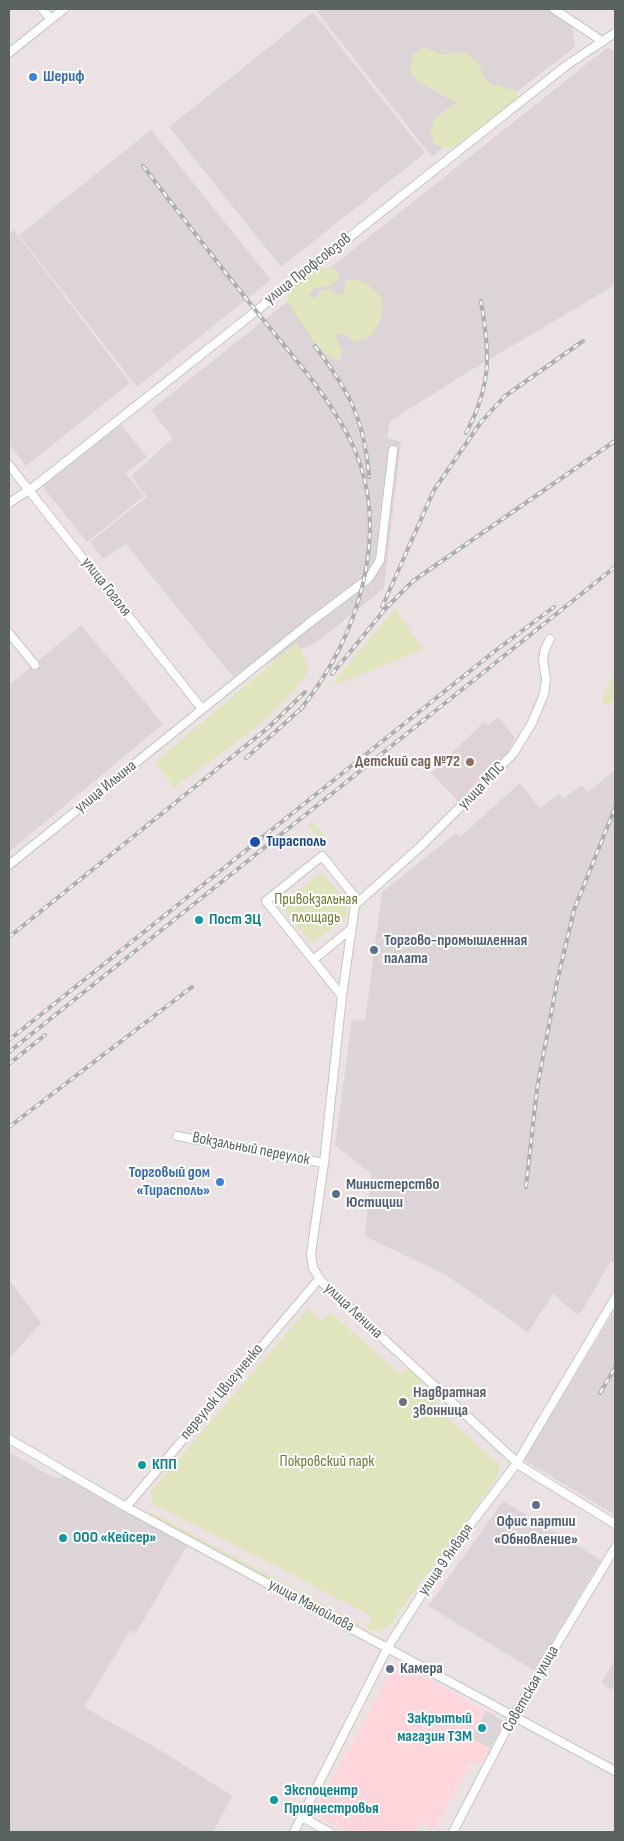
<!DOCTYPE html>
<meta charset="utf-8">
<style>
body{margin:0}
#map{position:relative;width:624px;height:1841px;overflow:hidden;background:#ede2e3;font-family:"Sofia Sans Condensed",sans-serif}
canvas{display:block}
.frame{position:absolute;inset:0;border:10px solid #5a6360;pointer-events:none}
</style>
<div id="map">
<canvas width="624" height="1841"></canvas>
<div class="frame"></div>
</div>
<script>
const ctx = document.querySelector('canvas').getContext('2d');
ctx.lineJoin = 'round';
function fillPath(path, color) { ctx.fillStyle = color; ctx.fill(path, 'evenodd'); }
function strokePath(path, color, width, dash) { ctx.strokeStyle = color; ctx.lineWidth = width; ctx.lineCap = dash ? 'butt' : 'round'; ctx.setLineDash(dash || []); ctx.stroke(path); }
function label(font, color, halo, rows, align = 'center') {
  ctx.font = font + ' "Sofia Sans Condensed",sans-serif'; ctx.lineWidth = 4; ctx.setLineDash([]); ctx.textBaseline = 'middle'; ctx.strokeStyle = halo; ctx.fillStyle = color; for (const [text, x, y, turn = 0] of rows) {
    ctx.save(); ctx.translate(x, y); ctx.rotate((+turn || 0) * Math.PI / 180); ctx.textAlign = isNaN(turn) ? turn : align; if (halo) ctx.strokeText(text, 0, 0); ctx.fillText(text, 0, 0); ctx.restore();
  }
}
const commercial = new Path2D(`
 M 397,1662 L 486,1711 L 471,1738 L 490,1748 L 481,1765 L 472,1761 L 433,1830 L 419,1822 L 414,1832 L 348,1832 L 313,1813 Z`);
const industrial = new Path2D(`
 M 315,9 L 549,9 L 572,23 L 575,47 L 432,157 Z
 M 313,12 L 425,153 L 281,267 L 169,127 Z
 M 608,47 L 615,52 L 615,285 L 473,369 L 390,421 L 387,438 L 401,442 L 384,588 L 316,643 L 233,677 L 126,544 L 103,559 L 90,542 L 147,497 L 131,476 L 173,438 L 151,410 Z
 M 151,130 L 271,280 L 137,387 L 19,235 Z
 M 14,230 L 130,383 L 26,466 L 9,444 L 9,234 Z
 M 120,423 L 147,457 L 126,473 L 144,496 L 87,542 L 42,486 Z
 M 81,625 L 163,724 L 9,852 L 9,685 Z
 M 615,770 L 615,1264 L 611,1261 L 580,1314 L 575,1313 L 553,1294 L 528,1332 L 446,1275 L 365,1236 L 371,1173 L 335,1145 L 352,1020 L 365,1021 L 382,892 L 456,833 L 460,837 L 520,783 L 540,808 L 559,794 L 563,799 L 582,785 L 588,792 Z
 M 9,1279 L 41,1323 L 9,1359 Z
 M 615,1310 L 615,1515 L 524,1460 Z
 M 9,1452 L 54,1478 L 67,1476 L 188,1544 L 136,1633 L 130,1630 L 84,1707 L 165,1753 L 232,1796 L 213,1832 L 9,1832 Z
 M 503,1501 L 601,1560 L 535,1671 L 428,1606 Z
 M 486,1711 L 505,1722 L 490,1748 L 471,1738 Z`);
const education = new Path2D(`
 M 498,717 L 515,738 L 509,751 L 459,802 L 431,773 L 484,722 L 489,725 Z
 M 615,1660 L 615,1685 L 612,1690 L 601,1683 Z`);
const green = new Path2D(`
 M 424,47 L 441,54 L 464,52 L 477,61 L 486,80 L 492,85 L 500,85 L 507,90 L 515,89 L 517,98 L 457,145 L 447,149 L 434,144 L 430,133 L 434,119 L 456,103 L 417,81 L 410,71 L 413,55 Z
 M 318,268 L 335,268 L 340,277 L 330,286 L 312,289 L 309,295 L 312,298 L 316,297 L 320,291 L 331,289 L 339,296 L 344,293 L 345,281 C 363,277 371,286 382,299 C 385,313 376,339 359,341 C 352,342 351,337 346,335 C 342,334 337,334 334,334 L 342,351 L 341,360 C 316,358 303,319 287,303 C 288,284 302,277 318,268 Z
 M 395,608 L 423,649 L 333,686 L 336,679 Z
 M 297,642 L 309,670 C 279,718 219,753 174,788 L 155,762 Z
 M 615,672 L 615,698 L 609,705 L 603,702 L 602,698 Z
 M 312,821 L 324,836 L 319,840 L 308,825 Z
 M 322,872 L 348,903 L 346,917 L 313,943 L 310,942 L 282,907 L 282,903 Z
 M 308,1308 L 321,1321 L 330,1312 L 400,1374 L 408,1367 L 421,1379 L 420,1385 L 424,1389 L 431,1388 L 441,1397 L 434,1405 L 500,1466 L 499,1474 L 391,1624 C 382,1632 377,1632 366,1628 L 372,1616 L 153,1504 L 150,1492 Z
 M 151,1512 L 360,1624 L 359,1627 L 149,1515 Z`);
const minor = new Path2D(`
 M 42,9 L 51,19
 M 554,9 L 602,41
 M 9,53 L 64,9
 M 9,465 L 202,709
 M 9,503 L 35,486 L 567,65 L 615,33
 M 9,633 L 35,665
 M 550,639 L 545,649 L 543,660 L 546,679 L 544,694 L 532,723 L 513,754 L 421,846 L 355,905 L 342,996 L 324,1163 L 311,1254 L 313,1268 L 321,1281 L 522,1467 L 615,1524
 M 9,865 L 308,624 L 369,578 L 380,560 L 393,450
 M 313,960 L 351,929
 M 342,996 L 266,901 L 322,856 L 358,901
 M 177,1136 L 324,1163
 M 9,1439 L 126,1507 L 615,1771
 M 126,1507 L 319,1279
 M 302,1817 L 329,1832
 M 294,1832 L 388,1647 L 445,1558 L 517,1463 L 615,1298
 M 453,1832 L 514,1715 L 615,1548`);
const rail = new Path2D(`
 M 143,166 C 181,215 218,264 257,312 C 291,355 331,397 354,448 C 392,535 357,639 300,710
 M 315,346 C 350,393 364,418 369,477
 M 466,433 C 492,384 490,354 481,301
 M 382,607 L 434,490 L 481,422 L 505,396 L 583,341
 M 332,674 L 386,608 L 413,581 L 615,441
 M 246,758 L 304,706
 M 9,937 L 269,727 L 305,692
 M 9,1040 L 495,651 L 554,607
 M 9,1052 L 615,567
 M 9,1064 L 45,1035
 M 9,1127 L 192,987
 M 526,1187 L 537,1089 L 557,982 L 574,910 L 615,808
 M 600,1393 L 615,1368`);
const markers = [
 [33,77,5,"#3f7fe0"],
 [470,762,5,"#8d6e63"],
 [255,842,6,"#1a4fb4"],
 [199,920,5,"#0f9aa8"],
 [374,950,5,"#5c6f8a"],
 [220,1182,5,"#3f7fe0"],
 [336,1194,5,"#5c6f8a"],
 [403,1402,5,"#6b7280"],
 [142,1465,5,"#0f9aa8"],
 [536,1505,5,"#5c6f8a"],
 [63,1538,5,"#0f9aa8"],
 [390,1669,5,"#5c6f8a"],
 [482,1728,5,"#0f9aa8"],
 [274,1800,5,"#0f9aa8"]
];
const shopNames = [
 ["Шериф",43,77],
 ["Торговый дом",210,1173,"right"],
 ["«Тирасполь»",210,1191,"right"]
];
const streetNames = [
 ["улица Профсоюзов",308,269,-38],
 ["улица Гоголя",106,587,52],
 ["улица МПС",482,786,-46],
 ["улица Ильина",106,787,-39],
 ["Вокзальный переулок",251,1149,11],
 ["улица Ленина",353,1311,43],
 ["переулок Цвигуненко",222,1392,-50],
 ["улица 9 Января",446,1560,-55],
 ["улица Манойлова",311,1606,28],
 ["Советская улица",531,1689,-60]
];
const educationNames = [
 ["Детский сад №72",460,762]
];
const transitNames = [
 ["Тирасполь",266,842]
];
const parkNames = [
 ["Привокзальная",316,900],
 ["площадь",316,918],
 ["Покровский парк",327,1462]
];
const cultureNames = [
 ["Пост ЭЦ",209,920],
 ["КПП",152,1465],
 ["ООО «Кейсер»",73,1538],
 ["Закрытый",472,1719,"right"],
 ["магазин ТЗМ",472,1737,"right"],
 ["Экспоцентр",284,1791],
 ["Приднестровья",284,1809]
];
const serviceNames = [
 ["Торгово-промышленная",384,941],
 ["палата",384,959],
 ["Министерство",346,1185],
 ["Юстиции",346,1203],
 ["Офис партии",536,1522,"center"],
 ["«Обновление»",536,1540,"center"],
 ["Камера",400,1669]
];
const worshipNames = [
 ["Надвратная",413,1393],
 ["звонница",413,1411]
];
fillPath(commercial, '#fed6dc');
fillPath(industrial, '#dcd4d6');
fillPath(education, '#dfd3d5');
fillPath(green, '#e1e5be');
strokePath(minor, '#c0c8c6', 10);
strokePath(minor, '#fff', 8);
strokePath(rail, '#adafae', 4);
strokePath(rail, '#fff', 2, [5.5]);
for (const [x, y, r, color] of markers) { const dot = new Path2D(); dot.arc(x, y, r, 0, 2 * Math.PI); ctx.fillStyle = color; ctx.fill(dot); strokePath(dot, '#fff', 2); }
label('bold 16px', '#366cbe', '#fff', shopNames, 'left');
label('16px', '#5a6360', '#fff', streetNames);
label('bold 16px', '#785e54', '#fff', educationNames, 'right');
label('bold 16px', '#164399', '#fff', transitNames, 'left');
label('16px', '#707a31', '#fff', parkNames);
label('bold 16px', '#0d838f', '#fff', cultureNames, 'left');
label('bold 16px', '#4e5e75', '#fff', serviceNames, 'left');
label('bold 16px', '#5b616d', '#fff', worshipNames, 'left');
</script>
